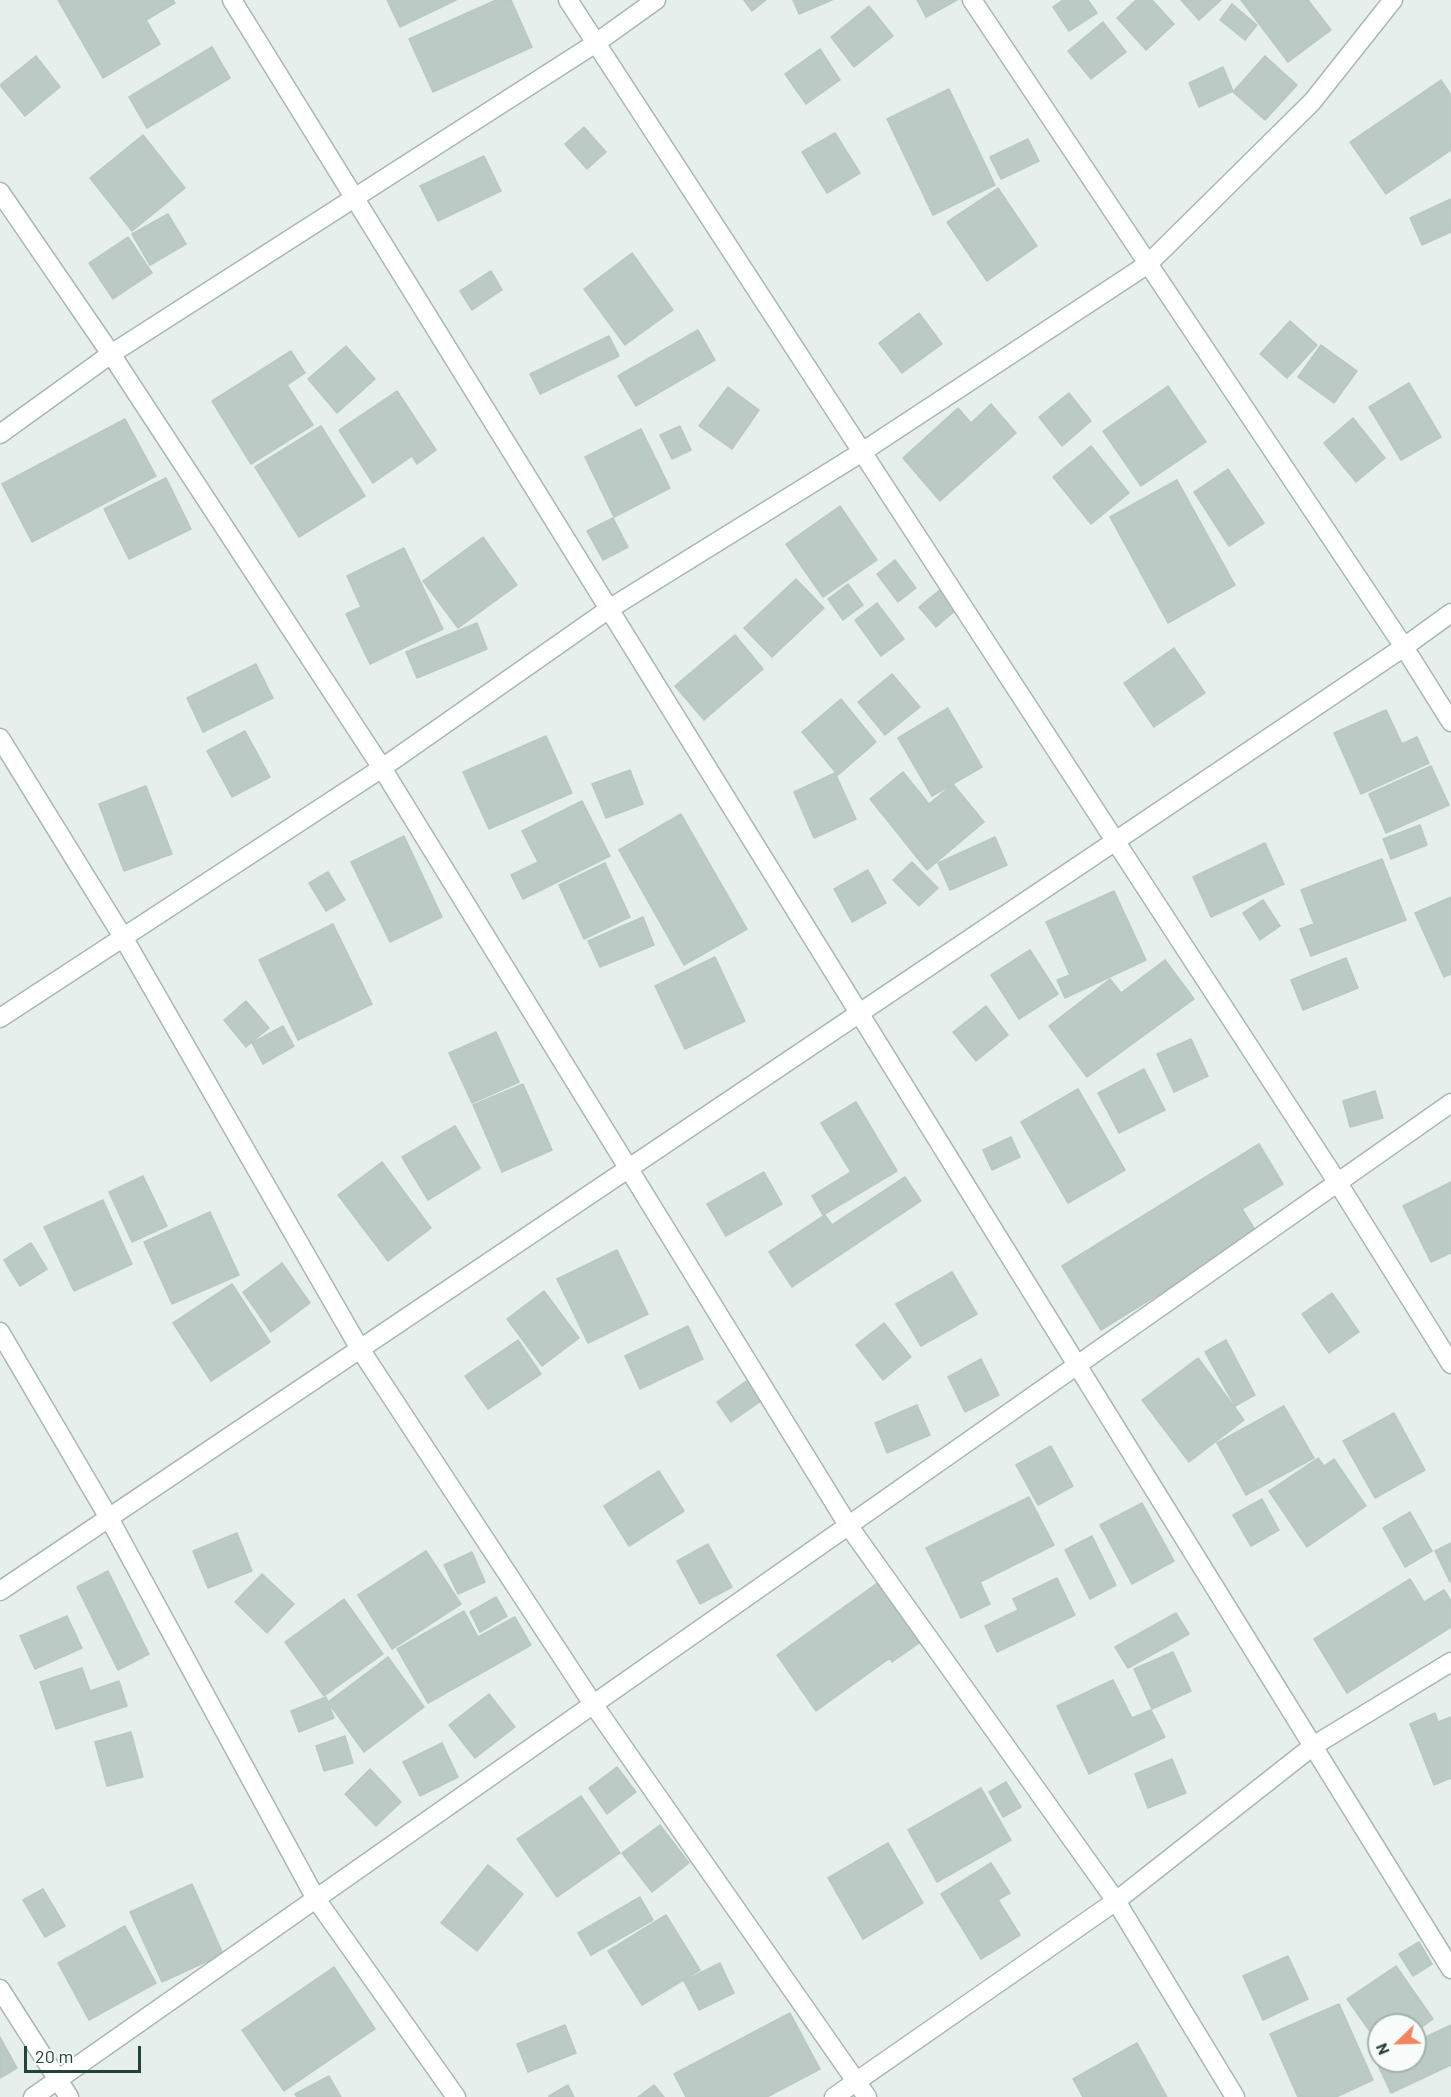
<!DOCTYPE html>
<style>
body{margin:0}
#map{position:relative;width:1451px;height:2097px;overflow:hidden;background:#e6efeb;font-family:Barlow,sans-serif}
canvas{display:block}
.north{position:absolute;left:1367px;top:2013px;width:60px;height:60px;box-sizing:border-box;background:#f7fbf9;border:2px solid #a3b1ad;border-radius:50%;rotate:247deg;font-size:16px;font-weight:700;line-height:24px;text-align:center;color:#24423a}
.north::after{content:'';display:block;margin:auto;width:21px;height:27px;background:#f4845f;clip-path:polygon(50% 0,100% 100%,50% 72%,0 100%)}
.scale{position:absolute;left:24px;top:2046px;width:117px;height:27px;box-sizing:border-box;border:3px solid #24423a;border-top:0;padding-left:8px;font-size:18px;line-height:21px;white-space:nowrap;color:#24423a;-webkit-text-stroke:4px #f7fbf9;paint-order:stroke}
</style>
<div id="map">
<canvas width="1451" height="2097"></canvas>
<div class="north">N</div>
<div class="scale">20 m</div>
</div>
<script>
const ctx = document.querySelector('canvas').getContext('2d');
ctx.lineJoin = 'round';
function fillPath(path, color) { ctx.fillStyle = color; ctx.fill(path, 'evenodd'); }
function strokePath(path, color, width, dash) { ctx.strokeStyle = color; ctx.lineWidth = width; ctx.lineCap = dash ? 'butt' : 'round'; ctx.setLineDash(dash || []); ctx.stroke(path); }
const building = new Path2D(`
 M 58,0 L 173,0 L 175,3 L 146,20 L 160,44 L 103,78 Z
 M 387,0 L 456,0 L 400,27 Z
 M 496,0 L 511,0 L 532,47 L 433,92 L 409,39 Z
 M 744,0 L 766,0 L 752,11 Z
 M 793,0 L 832,0 L 799,14 Z
 M 917,0 L 957,0 L 926,17 Z
 M 1063,0 L 1088,0 L 1097,13 L 1069,31 L 1053,7 Z
 M 1136,0 L 1152,0 L 1174,24 L 1146,50 L 1117,18 Z
 M 1181,0 L 1221,0 L 1199,20 Z
 M 1241,0 L 1308,0 L 1331,30 L 1288,62 Z
 M 1232,4 L 1257,25 L 1245,40 L 1220,20 Z
 M 869,6 L 893,36 L 854,67 L 831,37 Z
 M 1103,22 L 1126,52 L 1091,79 L 1068,51 Z
 M 212,47 L 230,78 L 147,128 L 129,97 Z
 M 820,49 L 840,80 L 806,104 L 785,74 Z
 M 36,56 L 60,87 L 25,116 L 0,85 Z
 M 1265,56 L 1297,85 L 1265,120 L 1233,92 Z
 M 1223,67 L 1233,91 L 1199,107 L 1189,83 Z
 M 1441,80 L 1451,95 L 1451,150 L 1386,194 L 1350,142 Z
 M 949,89 L 995,185 L 933,215 L 887,119 Z
 M 584,127 L 606,152 L 587,169 L 565,144 Z
 M 835,133 L 860,173 L 827,193 L 802,152 Z
 M 143,135 L 185,188 L 132,231 L 90,178 Z
 M 1028,139 L 1039,161 L 1001,179 L 990,157 Z
 M 484,156 L 501,191 L 438,221 L 420,186 Z
 M 998,188 L 1037,246 L 987,281 L 947,222 Z
 M 1451,199 L 1451,232 L 1422,245 L 1410,218 Z
 M 168,214 L 186,244 L 150,265 L 132,234 Z
 M 128,237 L 152,273 L 113,299 L 89,263 Z
 M 632,253 L 673,310 L 625,345 L 584,289 Z
 M 491,271 L 502,290 L 472,310 L 460,291 Z
 M 919,313 L 942,344 L 902,373 L 879,343 Z
 M 1290,321 L 1317,345 L 1287,378 L 1260,354 Z
 M 698,330 L 715,360 L 636,406 L 618,376 Z
 M 609,336 L 619,356 L 540,394 L 530,374 Z
 M 1321,345 L 1357,371 L 1334,403 L 1298,377 Z
 M 346,346 L 375,379 L 337,413 L 308,379 Z
 M 291,351 L 305,373 L 287,385 L 313,425 L 251,464 L 212,401 Z
 M 1409,383 L 1441,437 L 1401,460 L 1369,407 Z
 M 1168,386 L 1206,442 L 1141,486 L 1103,431 Z
 M 728,387 L 759,410 L 732,449 L 699,426 Z
 M 397,391 L 436,450 L 417,464 L 412,456 L 373,483 L 339,430 Z
 M 1069,393 L 1091,421 L 1062,446 L 1039,417 Z
 M 991,404 L 1016,433 L 940,501 L 903,458 L 958,408 L 971,423 Z
 M 1353,418 L 1385,458 L 1356,482 L 1324,443 Z
 M 125,419 L 156,476 L 32,542 L 2,484 Z
 M 321,426 L 365,496 L 299,537 L 255,467 Z
 M 680,426 L 691,450 L 672,459 L 660,435 Z
 M 641,429 L 670,488 L 614,517 L 585,457 Z
 M 1091,446 L 1129,493 L 1091,524 L 1053,477 Z
 M 1228,469 L 1264,523 L 1229,546 L 1194,492 Z
 M 166,478 L 191,529 L 129,559 L 104,509 Z
 M 1177,480 L 1235,585 L 1168,623 L 1110,517 Z
 M 840,506 L 877,560 L 823,597 L 786,544 Z
 M 613,518 L 628,547 L 603,560 L 587,531 Z
 M 483,537 L 517,585 L 458,628 L 423,581 Z
 M 404,548 L 443,629 L 370,664 L 346,614 L 361,607 L 347,576 Z
 M 895,560 L 916,588 L 898,602 L 877,574 Z
 M 796,579 L 824,608 L 772,657 L 744,628 Z
 M 848,584 L 863,605 L 843,620 L 828,599 Z
 M 941,589 L 957,609 L 936,627 L 919,607 Z
 M 877,603 L 904,639 L 881,656 L 855,620 Z
 M 477,623 L 487,649 L 417,678 L 406,652 Z
 M 735,635 L 763,669 L 704,720 L 675,686 Z
 M 1174,648 L 1205,693 L 1154,727 L 1124,683 Z
 M 256,664 L 273,698 L 203,732 L 187,698 Z
 M 892,674 L 920,707 L 885,735 L 858,702 Z
 M 841,699 L 876,742 L 838,775 L 802,732 Z
 M 948,708 L 982,767 L 932,796 L 898,738 Z
 M 1386,710 L 1402,744 L 1417,737 L 1429,763 L 1361,794 L 1334,733 Z
 M 245,731 L 270,777 L 232,797 L 207,751 Z
 M 546,736 L 572,793 L 489,829 L 463,772 Z
 M 1431,766 L 1449,805 L 1386,833 L 1369,794 Z
 M 630,770 L 643,804 L 606,818 L 592,784 Z
 M 903,772 L 929,804 L 953,784 L 984,822 L 927,870 L 870,799 Z
 M 835,773 L 856,819 L 814,838 L 794,792 Z
 M 146,786 L 172,854 L 124,871 L 99,804 Z
 M 582,801 L 610,856 L 523,899 L 511,875 L 538,862 L 522,831 Z
 M 681,814 L 747,929 L 684,965 L 619,850 Z
 M 1420,825 L 1427,845 L 1391,859 L 1383,839 Z
 M 404,836 L 442,917 L 390,942 L 351,862 Z
 M 995,837 L 1007,865 L 950,890 L 938,863 Z
 M 1265,843 L 1284,884 L 1211,917 L 1193,877 Z
 M 1382,859 L 1406,920 L 1311,956 L 1300,929 L 1314,924 L 1301,890 Z
 M 912,862 L 938,888 L 919,906 L 893,880 Z
 M 605,863 L 630,917 L 584,939 L 559,885 Z
 M 868,870 L 886,903 L 852,922 L 834,889 Z
 M 328,872 L 345,900 L 326,911 L 309,883 Z
 M 1114,891 L 1146,960 L 1065,998 L 1057,980 L 1070,975 L 1046,922 Z
 M 1451,897 L 1451,974 L 1444,977 L 1415,913 Z
 M 1263,900 L 1280,926 L 1260,940 L 1243,913 Z
 M 643,917 L 654,945 L 600,967 L 588,941 Z
 M 333,924 L 372,1004 L 298,1040 L 259,960 Z
 M 1030,950 L 1058,994 L 1019,1019 L 991,975 Z
 M 715,957 L 745,1021 L 685,1049 L 655,986 Z
 M 1346,958 L 1358,988 L 1303,1010 L 1291,980 Z
 M 1165,960 L 1194,999 L 1087,1077 L 1049,1026 L 1110,979 L 1121,993 Z
 M 246,1001 L 269,1028 L 246,1047 L 224,1020 Z
 M 986,1006 L 1008,1035 L 976,1061 L 953,1032 Z
 M 283,1026 L 294,1046 L 263,1064 L 252,1043 Z
 M 496,1032 L 519,1082 L 472,1103 L 449,1053 Z
 M 1191,1039 L 1208,1076 L 1174,1092 L 1157,1054 Z
 M 1144,1069 L 1165,1110 L 1119,1133 L 1098,1093 Z
 M 523,1084 L 552,1150 L 502,1172 L 473,1105 Z
 M 1078,1089 L 1125,1170 L 1068,1203 L 1021,1122 Z
 M 1375,1091 L 1383,1118 L 1350,1127 L 1343,1101 Z
 M 856,1102 L 897,1171 L 823,1215 L 812,1196 L 851,1172 L 821,1123 Z
 M 455,1126 L 480,1168 L 428,1200 L 402,1157 Z
 M 1011,1137 L 1020,1157 L 992,1170 L 983,1150 Z
 M 1259,1144 L 1283,1184 L 1242,1209 L 1257,1233 L 1101,1330 L 1062,1266 Z
 M 382,1162 L 431,1228 L 388,1261 L 338,1195 Z
 M 764,1172 L 782,1204 L 726,1236 L 707,1204 Z
 M 143,1176 L 167,1226 L 132,1242 L 109,1192 Z
 M 905,1177 L 921,1201 L 792,1287 L 769,1252 L 825,1215 L 832,1225 Z
 M 1451,1182 L 1451,1253 L 1431,1262 L 1403,1206 Z
 M 103,1200 L 132,1264 L 74,1291 L 44,1227 Z
 M 210,1212 L 239,1275 L 172,1304 L 144,1242 Z
 M 31,1243 L 47,1269 L 20,1286 L 4,1260 Z
 M 617,1250 L 648,1314 L 588,1343 L 557,1279 Z
 M 282,1263 L 310,1303 L 271,1332 L 243,1292 Z
 M 952,1272 L 977,1314 L 921,1346 L 896,1304 Z
 M 232,1284 L 270,1342 L 211,1381 L 173,1323 Z
 M 544,1291 L 579,1338 L 542,1366 L 507,1319 Z
 M 1332,1293 L 1359,1332 L 1329,1353 L 1302,1314 Z
 M 884,1323 L 911,1357 L 883,1380 L 856,1345 Z
 M 688,1326 L 703,1359 L 640,1389 L 625,1356 Z
 M 518,1340 L 541,1374 L 488,1409 L 465,1376 Z
 M 1226,1340 L 1255,1395 L 1235,1406 L 1205,1352 Z
 M 1198,1358 L 1244,1420 L 1189,1462 L 1142,1400 Z
 M 981,1359 L 999,1395 L 965,1412 L 948,1377 Z
 M 749,1379 L 764,1399 L 731,1422 L 717,1402 Z
 M 917,1405 L 930,1435 L 887,1453 L 875,1423 Z
 M 1284,1406 L 1314,1458 L 1246,1495 L 1217,1443 Z
 M 1394,1413 L 1425,1470 L 1375,1498 L 1343,1441 Z
 M 1051,1446 L 1073,1486 L 1038,1505 L 1016,1465 Z
 M 1318,1458 L 1324,1466 L 1334,1459 L 1366,1506 L 1307,1547 L 1269,1491 Z
 M 659,1471 L 684,1511 L 629,1546 L 604,1506 Z
 M 1029,1497 L 1054,1545 L 980,1582 L 990,1604 L 961,1618 L 926,1548 Z
 M 1262,1499 L 1279,1530 L 1251,1546 L 1233,1515 Z
 M 1142,1503 L 1174,1561 L 1132,1584 L 1100,1525 Z
 M 1410,1512 L 1432,1551 L 1405,1567 L 1383,1528 Z
 M 237,1533 L 252,1571 L 208,1588 L 193,1551 Z
 M 1092,1536 L 1116,1585 L 1090,1599 L 1065,1550 Z
 M 1451,1543 L 1451,1581 L 1450,1582 L 1435,1551 Z
 M 708,1544 L 732,1587 L 700,1604 L 677,1561 Z
 M 426,1551 L 461,1604 L 392,1649 L 358,1595 Z
 M 472,1552 L 485,1582 L 458,1594 L 444,1565 Z
 M 108,1571 L 149,1654 L 118,1670 L 77,1587 Z
 M 262,1574 L 294,1604 L 267,1633 L 235,1602 Z
 M 1057,1578 L 1075,1615 L 997,1652 L 985,1626 L 1018,1610 L 1013,1599 Z
 M 883,1579 L 925,1639 L 892,1662 L 890,1658 L 816,1711 L 777,1655 Z
 M 1410,1579 L 1424,1602 L 1444,1590 L 1451,1601 L 1451,1627 L 1347,1693 L 1314,1639 Z
 M 496,1597 L 507,1616 L 480,1632 L 470,1612 Z
 M 344,1599 L 383,1654 L 324,1696 L 285,1642 Z
 M 464,1611 L 478,1637 L 515,1617 L 531,1645 L 428,1703 L 397,1649 Z
 M 1176,1613 L 1189,1634 L 1128,1668 L 1115,1647 Z
 M 67,1616 L 82,1648 L 35,1669 L 20,1636 Z
 M 1173,1652 L 1191,1691 L 1152,1709 L 1134,1669 Z
 M 388,1657 L 424,1707 L 364,1752 L 328,1702 Z
 M 82,1668 L 90,1691 L 119,1681 L 127,1706 L 56,1729 L 40,1682 Z
 M 1113,1680 L 1132,1718 L 1151,1710 L 1165,1737 L 1089,1774 L 1057,1706 Z
 M 489,1694 L 515,1727 L 475,1758 L 449,1725 Z
 M 326,1697 L 334,1718 L 299,1732 L 291,1711 Z
 M 1435,1713 L 1438,1722 L 1451,1717 L 1451,1778 L 1434,1785 L 1410,1724 Z
 M 131,1732 L 143,1777 L 107,1786 L 95,1742 Z
 M 345,1736 L 353,1763 L 324,1771 L 316,1746 Z
 M 442,1743 L 458,1777 L 420,1796 L 403,1762 Z
 M 1172,1759 L 1186,1793 L 1148,1808 L 1135,1774 Z
 M 617,1767 L 636,1792 L 607,1814 L 589,1788 Z
 M 370,1769 L 401,1802 L 376,1826 L 345,1794 Z
 M 1006,1782 L 1021,1807 L 1003,1817 L 989,1792 Z
 M 981,1788 L 1011,1840 L 937,1882 L 908,1830 Z
 M 581,1796 L 620,1853 L 557,1897 L 517,1839 Z
 M 660,1825 L 689,1863 L 652,1892 L 622,1853 Z
 M 888,1843 L 923,1903 L 863,1939 L 828,1878 Z
 M 991,1863 L 1010,1893 L 998,1900 L 1020,1935 L 981,1959 L 941,1894 Z
 M 488,1865 L 523,1894 L 477,1951 L 441,1923 Z
 M 192,1884 L 223,1954 L 162,1982 L 130,1912 Z
 M 43,1889 L 65,1926 L 45,1937 L 23,1900 Z
 M 640,1897 L 653,1920 L 591,1955 L 578,1933 Z
 M 666,1915 L 700,1970 L 642,2005 L 608,1951 Z
 M 125,1926 L 156,1983 L 89,2020 L 58,1963 Z
 M 1419,1942 L 1432,1964 L 1413,1976 L 1399,1954 Z
 M 1288,1956 L 1308,1999 L 1263,2020 L 1243,1976 Z
 M 720,1963 L 734,1993 L 699,2010 L 684,1981 Z
 M 1396,1966 L 1433,2019 L 1415,2032 L 1415,2025 L 1379,2025 L 1379,2038 L 1376,2040 L 1347,1999 Z
 M 334,1967 L 375,2029 L 284,2091 L 242,2030 Z
 M 1339,2004 L 1373,2080 L 1336,2097 L 1298,2097 L 1270,2034 Z
 M 790,2013 L 820,2069 L 767,2097 L 686,2097 L 674,2074 Z
 M 565,2025 L 576,2053 L 528,2072 L 517,2044 Z
 M 1451,2025 L 1451,2065 L 1391,2093 L 1376,2061 L 1379,2059 L 1379,2061 L 1415,2061 L 1415,2042 Z
 M 0,2037 L 17,2068 L 0,2078 Z
 M 1137,2043 L 1167,2097 L 1083,2097 L 1073,2079 Z
 M 329,2076 L 341,2097 L 297,2097 L 295,2094 Z
 M 568,2085 L 574,2097 L 549,2097 L 549,2096 Z
 M 654,2085 L 664,2097 L 638,2097 Z`);
const minor = new Path2D(`
 M 232,0 L 1451,1969
 M 568,0 L 1336,1180 L 1451,1364
 M 972,0 L 1404,647 L 1451,722
 M 0,192 L 111,354 L 382,768 L 848,1525 L 1116,1901 L 1235,2097
 M 0,434 L 111,354 L 596,43 L 656,0
 M 0,738 L 123,937 L 360,1349 L 593,1704 L 867,2097
 M 0,1018 L 382,768 L 609,609 L 862,452 L 1148,264 L 1312,102 L 1393,0
 M 0,1332 L 109,1518 L 316,1899 L 456,2097
 M 0,1591 L 1404,647 L 1451,613
 M 0,1989 L 69,2097
 M 33,2097 L 1451,1103
 M 834,2097 L 1116,1901 L 1313,1746 L 1451,1662`);
fillPath(building, '#bbcac4');
strokePath(building, '#b8c9c2', 1.5);
strokePath(minor, '#a8b8b2', 21);
strokePath(minor, '#fff', 18);
</script>
